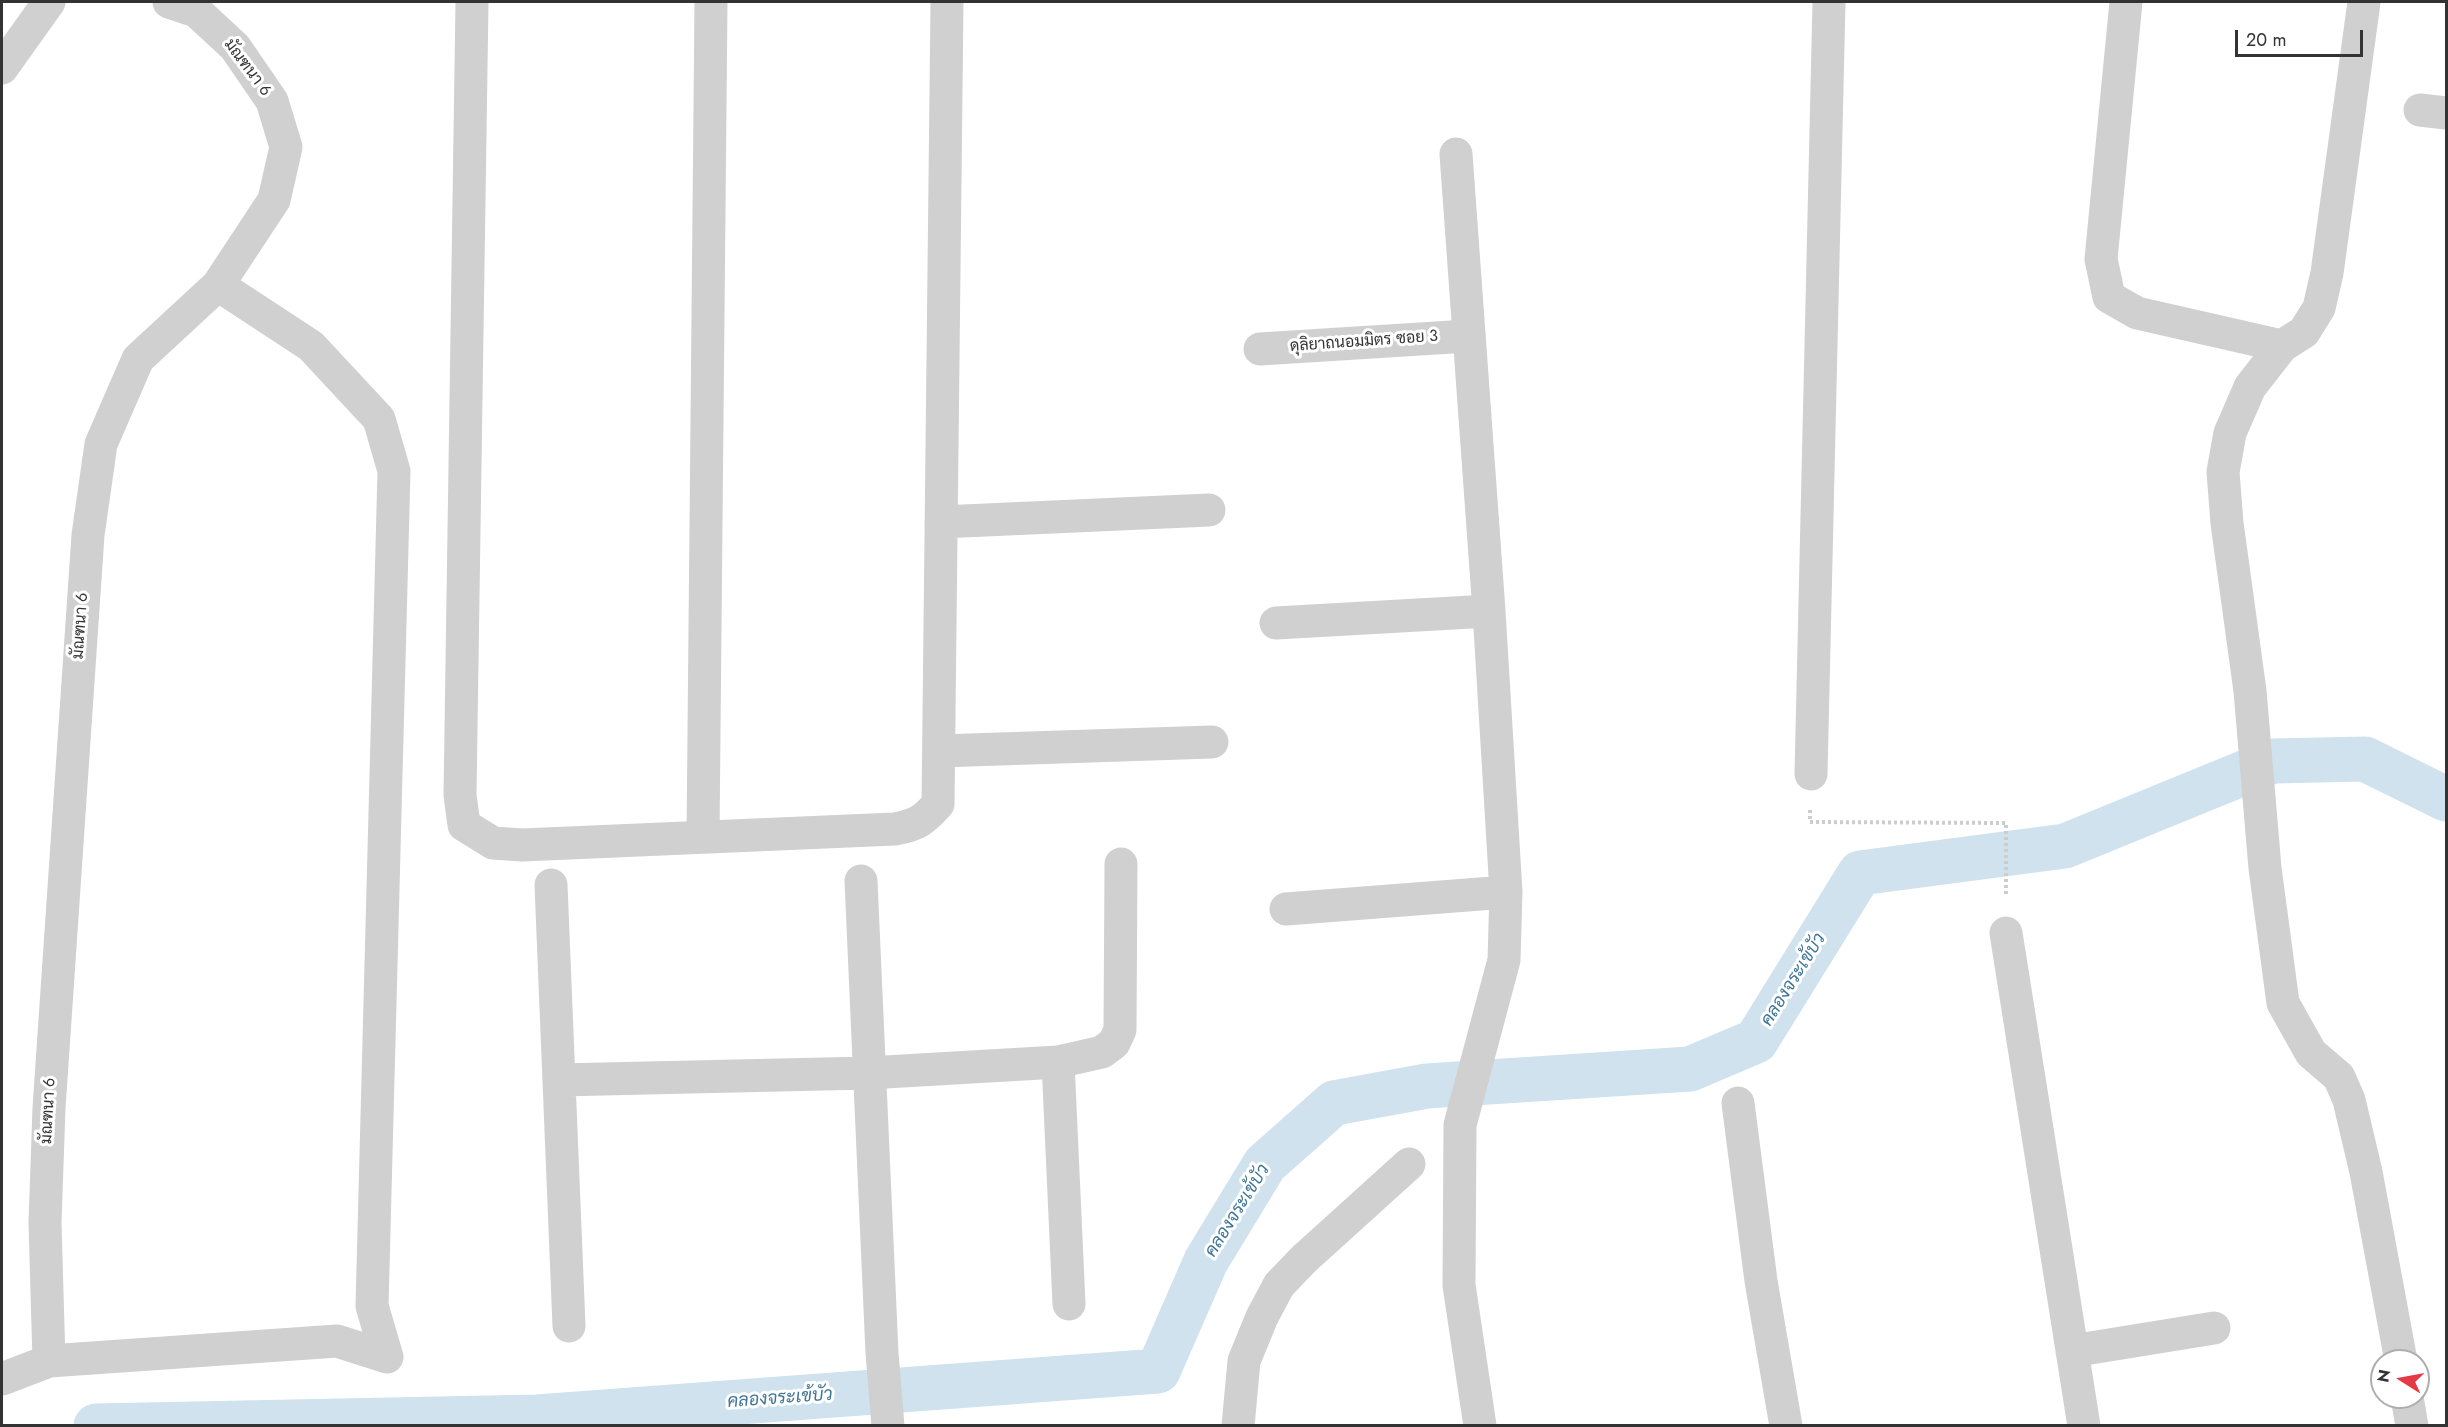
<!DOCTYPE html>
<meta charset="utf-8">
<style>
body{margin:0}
#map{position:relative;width:2448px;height:1427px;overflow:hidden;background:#fff;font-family:Jost,sans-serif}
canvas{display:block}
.frame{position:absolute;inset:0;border:3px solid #333;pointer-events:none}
.north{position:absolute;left:2370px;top:1349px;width:60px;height:60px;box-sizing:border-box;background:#fff;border:2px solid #adadad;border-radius:50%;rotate:281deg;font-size:16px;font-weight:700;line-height:24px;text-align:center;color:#333}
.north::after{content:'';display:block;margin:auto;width:21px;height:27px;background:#e63946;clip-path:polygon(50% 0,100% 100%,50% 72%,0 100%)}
.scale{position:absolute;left:2235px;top:30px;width:128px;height:27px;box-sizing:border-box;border:3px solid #333;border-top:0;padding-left:8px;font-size:18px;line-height:21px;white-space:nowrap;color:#333;-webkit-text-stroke:4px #fff;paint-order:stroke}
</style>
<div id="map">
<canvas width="2448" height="1427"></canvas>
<div class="frame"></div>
<div class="north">N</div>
<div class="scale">20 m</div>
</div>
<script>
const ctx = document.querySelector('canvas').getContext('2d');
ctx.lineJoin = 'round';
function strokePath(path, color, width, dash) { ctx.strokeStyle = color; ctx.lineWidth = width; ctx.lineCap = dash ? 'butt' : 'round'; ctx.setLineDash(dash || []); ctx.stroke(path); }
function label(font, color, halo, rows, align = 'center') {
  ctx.font = font + ' Jost,Sarabun,sans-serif'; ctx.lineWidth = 6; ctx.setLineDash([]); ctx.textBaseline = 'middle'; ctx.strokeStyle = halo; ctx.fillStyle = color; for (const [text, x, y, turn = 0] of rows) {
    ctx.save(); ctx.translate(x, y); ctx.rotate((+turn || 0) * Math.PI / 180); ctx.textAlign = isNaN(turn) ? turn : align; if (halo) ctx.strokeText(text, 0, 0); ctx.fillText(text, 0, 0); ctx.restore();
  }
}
const canal = new Path2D(`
 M 96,1426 L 537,1417 L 1158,1371 L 1206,1261 L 1265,1164 L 1334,1103 L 1427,1086 L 1690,1069 L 1756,1041 L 1860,873 L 2065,846 L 2273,761 L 2365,759 L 2446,799`);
const path = new Path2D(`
 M 1810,810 L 1810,822 L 2006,823 L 2006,894`);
const minor = new Path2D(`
 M 472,2 L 460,795 L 464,825 L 493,843 L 522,845 L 895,829 C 917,825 924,820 938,804 L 947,2
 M 2126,2 L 2101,259 L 2109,297 L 2137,313 L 2282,346
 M 2364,2 L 2327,273 L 2319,308 L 2304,332 L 2282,346 L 2250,387 L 2230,433 L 2223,472 L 2227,523 L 2250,691 L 2265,868 L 2283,1003 L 2311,1053 L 2339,1077 L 2349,1100 L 2366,1172 L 2401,1361
 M 2,68 L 49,2
 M 2420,110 L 2446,113
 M 1456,154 L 1489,611 L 1506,892 L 1504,960 L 1460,1125 L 1459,1285 L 1480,1426
 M 1260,349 L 1468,336
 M 941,522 L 1209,510
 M 1276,623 L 1489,611
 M 939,751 L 1212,742
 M 1811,774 L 1829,2
 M 703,836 L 711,2
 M 861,881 L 882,1353 L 888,1426
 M 551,885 L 569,1326
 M 1286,909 L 1506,892
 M 2006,933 L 2084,1426
 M 1058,1062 L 1069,1304
 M 559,1080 L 868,1073 L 1058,1062 L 1102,1052 L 1114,1043 L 1120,1030 L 1121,864
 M 1738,1103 L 1761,1281 L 1786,1426
 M 2072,1351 L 2214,1328
 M 49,1361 L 45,1223 L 49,1108 L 88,535 L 101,444 L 138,359 L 218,285 L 274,200 L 286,147 L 272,101 L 235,47 L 196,11 L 169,2
 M 2,1379 L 49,1361 L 337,1341 L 387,1357 L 372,1306 L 394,471 L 379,419 L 311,346 L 218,285
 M 2407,1397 L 2412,1426
 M 1238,1426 L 1244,1361 L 1262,1317 L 1279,1285 L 1304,1259 L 1409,1164`);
const streetNames = [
 ["มัณฑนา 6",247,68,53],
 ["ดุลิยาถนอมมิตร ซอย 3",1364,342,-4],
 ["มัณฑนา 6",81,626,-86],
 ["มัณฑนา 6",49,1111,-87]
];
const waterNames = [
 ["คลองจระเข้บัว",1794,980,-58],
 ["คลองจระเข้บัว",1238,1211,-58],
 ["คลองจระเข้บัว",780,1399,-4]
];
strokePath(canal, '#cfe2ee', 45);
strokePath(path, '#cdcdcd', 4, [3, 3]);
strokePath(minor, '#d0d0d0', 33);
label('16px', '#333', '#fff', streetNames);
label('italic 18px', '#3f7597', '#fff', waterNames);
</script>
